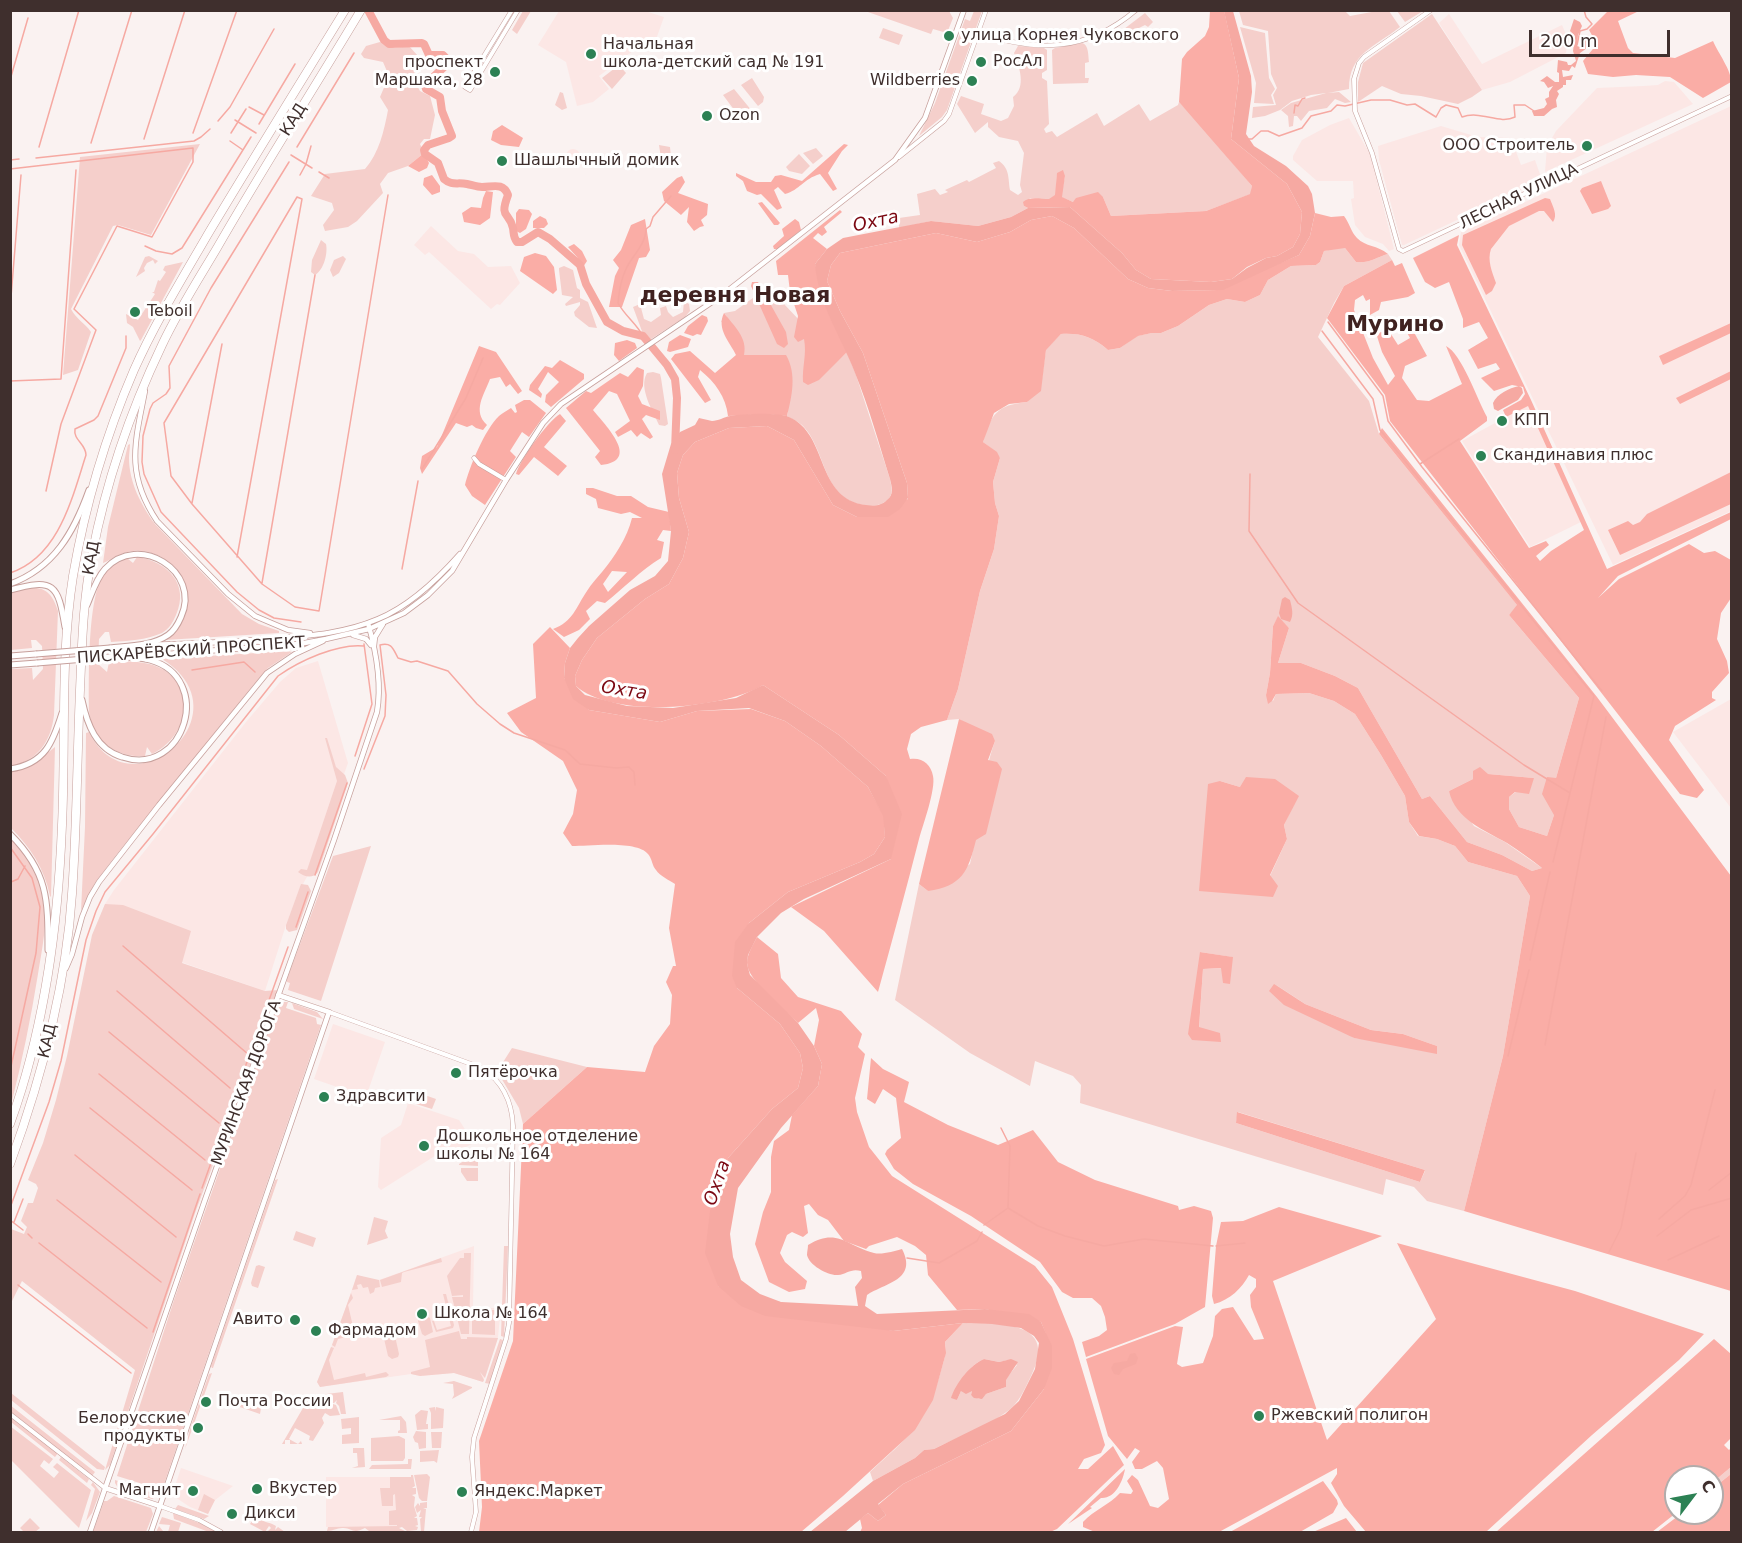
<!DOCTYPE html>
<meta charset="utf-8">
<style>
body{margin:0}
#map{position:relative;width:1742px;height:1543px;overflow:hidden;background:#faf2f1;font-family:"DejaVu Sans",sans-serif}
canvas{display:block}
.frame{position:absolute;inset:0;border:12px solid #3f2f2d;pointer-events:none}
.north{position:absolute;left:1664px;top:1465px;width:60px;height:60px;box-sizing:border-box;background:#fff;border:2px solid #b2acab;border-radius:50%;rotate:58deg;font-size:16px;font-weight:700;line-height:24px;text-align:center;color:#3f2f2d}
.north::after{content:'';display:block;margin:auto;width:21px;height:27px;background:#2c8154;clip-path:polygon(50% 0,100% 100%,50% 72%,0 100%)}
.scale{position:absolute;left:1529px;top:30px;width:141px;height:27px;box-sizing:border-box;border:3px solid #3f2f2d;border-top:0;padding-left:8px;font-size:18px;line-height:21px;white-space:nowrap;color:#3f2f2d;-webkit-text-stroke:4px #fff;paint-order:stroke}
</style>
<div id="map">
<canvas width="1742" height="1543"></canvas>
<div class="frame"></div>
<div class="north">С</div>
<div class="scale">200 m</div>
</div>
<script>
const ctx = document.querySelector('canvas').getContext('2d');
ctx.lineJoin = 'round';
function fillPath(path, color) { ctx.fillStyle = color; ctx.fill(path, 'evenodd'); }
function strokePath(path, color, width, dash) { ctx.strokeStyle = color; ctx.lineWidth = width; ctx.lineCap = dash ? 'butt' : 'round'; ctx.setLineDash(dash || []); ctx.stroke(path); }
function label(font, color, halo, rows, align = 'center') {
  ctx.font = font + ' "DejaVu Sans",sans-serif'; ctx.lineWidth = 6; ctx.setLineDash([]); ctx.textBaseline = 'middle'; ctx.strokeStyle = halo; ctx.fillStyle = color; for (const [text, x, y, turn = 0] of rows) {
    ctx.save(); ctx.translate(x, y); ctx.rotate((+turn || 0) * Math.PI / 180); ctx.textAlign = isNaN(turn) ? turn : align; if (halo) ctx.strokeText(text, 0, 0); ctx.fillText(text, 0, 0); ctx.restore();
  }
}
const built = new Path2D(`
 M 559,11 L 645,11 L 664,17 L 654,45 L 650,48 L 641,45 L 599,76 L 609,89 L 593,102 L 577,106 L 566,62 L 538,45 Z
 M 1449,14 L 1482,64 L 1562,25 L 1568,39 L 1566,53 L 1510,82 L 1482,90 L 1439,23 Z
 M 1665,81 L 1674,82 L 1693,104 L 1545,172 L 1547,147 L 1556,131 L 1597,88 L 1643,86 L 1658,85 Z
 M 1731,106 L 1731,511 L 1613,565 L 1459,245 L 1461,232 Z
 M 1349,118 L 1370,154 L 1394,249 L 1389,251 L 1383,244 L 1365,237 L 1355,225 L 1351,199 L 1354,198 L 1353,181 L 1317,181 L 1293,160 L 1293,156 L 1302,140 L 1330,125 Z
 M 1441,126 L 1478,137 L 1511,138 L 1521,165 L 1535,160 L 1542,180 L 1404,245 L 1402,245 L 1379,160 L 1378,146 Z
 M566 156a7 7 0 1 1 14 0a7 7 0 1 1-14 0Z
 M 431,226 L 458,251 L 474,254 L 488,267 L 511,266 L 520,283 L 500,305 L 497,304 L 491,309 L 429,252 L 425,255 L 414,245 Z
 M 1528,405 L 1581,522 L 1530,547 L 1462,441 Z
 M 318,661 L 348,763 L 308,875 L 298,893 L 286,925 L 265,991 L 94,932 L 105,904 L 114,890 L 246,722 L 280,682 L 296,668 Z
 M 1731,699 L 1731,808 L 1673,732 Z
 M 333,1024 L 385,1042 L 366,1097 L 314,1079 Z
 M 408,1103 L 459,1120 L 474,1143 L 448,1156 L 438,1154 L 381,1190 L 378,1187 L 381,1138 L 401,1125 Z
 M 474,1246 L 473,1308 L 501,1308 L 498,1337 L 483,1382 L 454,1373 L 420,1376 L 411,1374 L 320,1387 L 317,1382 L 338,1330 L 357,1275 L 376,1281 Z
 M 181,1468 L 233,1486 L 214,1501 L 208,1514 L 190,1507 L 172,1495 Z
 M 326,1477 L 411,1477 L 411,1527 L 326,1527 Z`);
const green = new Path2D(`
 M 1344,10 L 1350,16 L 1377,11 L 1389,11 L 1400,27 C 1375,47 1349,53 1349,89 L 1328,93 L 1339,92 L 1351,102 L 1345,103 L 1335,99 L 1327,108 L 1309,111 L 1301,121 L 1297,116 L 1294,116 L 1293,126 L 1289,127 L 1288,116 L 1281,110 L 1291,103 L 1326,93 L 1311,95 L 1292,101 L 1280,110 L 1265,116 L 1252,118 L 1253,107 L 1276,105 L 1273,95 L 1277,88 L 1271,74 L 1268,31 L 1243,25 L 1239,11 Z
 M 523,11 L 531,11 L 517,34 L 512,30 Z
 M 865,11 L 949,11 L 953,18 L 947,33 L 933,29 L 931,34 Z
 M 974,11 L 982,11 L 947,110 L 942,117 L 919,136 L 935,103 L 965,19 L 970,21 Z
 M 1397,11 L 1423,11 L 1405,22 Z
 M 1145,13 L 1153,22 L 1148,27 L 1145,25 L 1127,34 L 1124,29 Z
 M 1432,14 L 1482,90 L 1472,97 L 1458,104 L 1421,96 L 1401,94 L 1382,86 L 1358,102 L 1358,82 L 1363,63 Z
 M 1240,27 L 1265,33 L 1269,78 L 1275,89 L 1271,95 L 1274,104 L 1254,103 L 1256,83 Z
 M 883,28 L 903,35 L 899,45 L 879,38 Z
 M 380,42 L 395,48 L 409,46 L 418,56 L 420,74 L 415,82 L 420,91 L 430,96 L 435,115 L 430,139 L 424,139 L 420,144 L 424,153 L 408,166 L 388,173 L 380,184 L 383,193 L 357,221 L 348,227 L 325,231 L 323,225 L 334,210 L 332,203 L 311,196 L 325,174 L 365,169 C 379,153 384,131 388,110 L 380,97 L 389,76 L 383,62 L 364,58 L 361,54 L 366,46 Z
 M 1082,43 C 1089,45 1088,55 1089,62 L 1085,63 L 1085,78 L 1089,78 L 1088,83 L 1053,84 L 1052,50 L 1055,48 Z
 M 1018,46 L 1044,48 L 1047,50 L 1047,70 L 1042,73 L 1042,78 L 1047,81 L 1049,124 L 1044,129 L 1046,133 L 1052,131 L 1057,137 L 1097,113 L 1104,126 L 1139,104 L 1150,121 L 1178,105 L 1179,102 L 1195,118 L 1252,186 L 1251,194 L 1206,211 L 1111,216 L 1103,197 L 1073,202 L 1061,197 L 1065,176 L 1057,174 L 1056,195 L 1049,200 L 1030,198 L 1024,206 L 1028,208 L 1011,217 L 978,226 L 931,221 L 899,228 L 899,218 L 920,215 L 917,194 L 935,189 L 940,195 L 948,192 L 945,190 L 967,180 L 969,182 L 996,168 L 993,163 L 999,161 C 1010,169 1008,178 1010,190 L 1018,195 L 1022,192 L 1020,185 L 1024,153 L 1018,141 L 999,137 L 988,127 L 988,122 L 975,133 L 957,104 L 961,96 L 984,104 L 981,114 L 1001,121 L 1008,118 L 1014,106 L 1013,97 C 1027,87 1019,66 1014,53 Z
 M 619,65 L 626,73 L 612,89 L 602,78 Z
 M 752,78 L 764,97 L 763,102 L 758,106 L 741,85 Z
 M 734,89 L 752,111 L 741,119 L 723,95 Z
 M 560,92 L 563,93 L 567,108 L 562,110 L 555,105 Z
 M 200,144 L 151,235 L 118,225 L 113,226 L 71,309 C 76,319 85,323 91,332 L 78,370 L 63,375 L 80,157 Z
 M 659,145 L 670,147 L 671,157 L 668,162 L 661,158 Z
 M 816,148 L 823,156 L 813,164 L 803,153 Z
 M 799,154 L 810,166 L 802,174 L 789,171 L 786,167 Z
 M 321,240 L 326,244 C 328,253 324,270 315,275 L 311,272 L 312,260 Z
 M 1337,248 L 1345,248 L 1356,262 C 1368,264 1377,257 1388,254 L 1392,260 L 1344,286 L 1334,303 L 1318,337 L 1369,401 L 1379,434 L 1518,606 L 1509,615 L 1579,698 L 1556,778 L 1554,815 L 1547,836 L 1519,827 L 1509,809 L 1509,797 L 1534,778 L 1488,774 L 1473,779 L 1449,791 L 1474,826 L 1505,842 L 1542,868 L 1532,871 L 1502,855 L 1467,842 L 1430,796 L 1422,799 L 1358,688 L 1335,676 L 1301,663 L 1278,663 L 1289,628 L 1278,617 L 1273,626 L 1270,673 L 1266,695 L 1273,701 L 1276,694 L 1309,693 L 1334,701 L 1355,714 L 1381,755 L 1405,796 L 1409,822 L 1418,836 L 1437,839 L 1455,846 L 1468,862 L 1517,876 L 1530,896 L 1503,1056 L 1464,1211 L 1427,1201 L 1414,1187 L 1386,1179 L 1383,1195 L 1080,1103 L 1081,1085 L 1073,1076 L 1035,1061 L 1030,1086 L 970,1053 L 895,1000 L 919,884 L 928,891 L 970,864 C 980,823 981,780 995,741 L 959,719 L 947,720 L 958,689 L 980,591 L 994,549 L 999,516 L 995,503 L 993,482 L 1000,458 L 992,449 L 983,442 C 991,414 997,405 1027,402 L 1042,378 L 1046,349 L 1061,334 C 1081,333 1093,337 1108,350 L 1120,348 L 1137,336 L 1152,333 L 1161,333 L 1178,326 L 1209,305 L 1227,299 L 1245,302 L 1260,295 L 1268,280 L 1291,266 L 1316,265 L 1320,262 L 1324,251 ZM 1220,781 L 1240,787 L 1298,796 L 1284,825 L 1287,839 L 1270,876 ZM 1200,952 L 1232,957 L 1222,968 L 1203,969 L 1199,1028 ZM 1275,984 L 1305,1004 L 1371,1030 L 1403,1034 L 1437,1046 L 1354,1038 ZM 1238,1112 L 1425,1170 L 1425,1171 L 1420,1182 L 1236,1123 Z
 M 149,256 L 158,261 L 155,264 L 153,260 L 147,263 L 144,268 L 145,271 L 136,277 L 145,257 Z
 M 343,256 L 346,259 L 339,273 L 333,277 L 330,270 L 334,260 Z
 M 183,262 L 141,340 L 140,341 L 133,327 L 127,323 L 126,314 L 138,320 L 155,294 L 152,292 L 154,292 L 158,280 L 160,281 L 166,272 L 163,270 L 165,266 Z
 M 564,266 L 573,270 L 577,288 L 580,290 L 580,298 L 588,302 L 597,328 L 589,327 L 575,316 L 574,312 L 580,305 L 580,302 L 566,306 L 565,304 L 573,297 L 562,295 L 559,270 L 559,268 Z
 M 768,287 L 817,339 L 832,366 L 847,352 L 856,375 L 890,479 C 892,489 894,498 883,503 C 877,506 872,506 865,505 C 822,500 827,451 803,426 C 799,422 792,419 787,416 L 788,412 L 777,408 L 721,321 L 727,317 L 724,313 L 735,311 Z
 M 684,301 L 689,304 L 690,311 L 685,317 L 648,341 L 643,334 L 633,307 L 640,304 L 644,319 L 651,322 L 661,315 L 660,308 L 666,306 L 668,312 L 673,317 L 683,312 Z
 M 653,372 L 660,374 L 661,378 L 668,424 L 665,426 L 659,425 C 653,411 638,388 647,373 Z
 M 130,444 C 130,449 129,453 129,458 C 129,482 141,505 155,524 L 242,614 L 259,624 L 279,631 L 279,633 L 165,640 C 169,630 182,623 186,610 C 196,579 164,548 133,551 C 121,552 113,559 103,563 L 108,527 L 128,445 Z
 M 137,557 C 167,561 190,584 176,615 C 173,622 169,629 162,633 C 146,640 128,641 111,642 L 109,632 L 105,632 L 99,639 L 98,664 L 107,672 L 109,662 C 128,661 147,660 164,670 C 199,692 185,739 152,754 L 147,747 L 145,756 C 116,758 92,741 89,711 C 89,680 87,597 104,574 C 109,566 118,562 127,558 L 133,563 Z
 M 28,588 C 46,586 53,595 58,611 L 54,715 C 51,741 38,761 11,766 L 11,669 L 32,668 L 33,680 L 43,669 L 42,646 L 36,640 L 31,640 L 32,648 L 11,650 L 11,593 Z
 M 287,651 L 292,652 L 268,668 L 251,688 L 117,854 L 95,883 L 81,911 L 85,827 L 86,733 L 89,732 C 130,816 250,714 162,659 Z
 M 325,738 L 327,738 L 336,767 L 345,775 L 348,783 L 318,872 C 313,879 304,877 298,872 L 301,869 L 307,870 L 337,781 Z
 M 55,747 L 51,897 L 50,896 C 44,868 31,848 11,828 L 10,772 L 31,766 Z
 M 11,838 C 27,856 40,871 44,897 C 48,922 42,949 38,974 C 31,1018 22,1061 11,1105 Z
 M 371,846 L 321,1001 L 288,990 L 290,983 L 287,982 L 287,979 L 333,856 Z
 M 301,884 L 308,885 L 311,891 L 297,930 L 289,932 L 286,929 L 286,925 Z
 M 105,904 L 123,905 L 191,931 L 182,963 L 265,991 L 278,990 L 195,1213 L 110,1465 L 105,1470 L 135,1370 L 22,1281 L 11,1303 L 11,1229 L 24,1234 L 27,1227 L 21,1221 L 28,1203 L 33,1203 L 38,1188 L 36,1184 L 28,1180 L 43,1143 L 56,1100 L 67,1056 L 92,935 Z
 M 282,1002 L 288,1002 L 286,1008 L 316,1018 L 317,1024 L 321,1025 L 162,1490 L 117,1476 L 174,1300 L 276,1009 Z
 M 292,1003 L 317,1012 L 323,1019 L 294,1009 Z
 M 512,1048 L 587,1067 L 523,1124 L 519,1108 L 500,1076 L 504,1072 L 500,1067 Z
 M 419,1093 L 436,1099 L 432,1109 L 416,1104 Z
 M 478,1152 L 478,1166 L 459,1165 L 459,1164 Z
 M 461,1168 L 478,1168 L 478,1181 L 467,1181 L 461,1172 Z
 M 278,1179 L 213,1368 L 212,1368 L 211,1366 L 275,1180 Z
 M 374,1217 L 388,1221 L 385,1231 L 388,1238 L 367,1245 Z
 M 296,1231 L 316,1238 L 313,1247 L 293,1240 Z
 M 504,1246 L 508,1246 L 504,1337 L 501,1336 Z
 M 464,1253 L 471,1253 L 469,1334 L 461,1334 L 452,1297 L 463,1297 L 463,1295 L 452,1296 L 447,1276 L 460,1258 L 464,1258 Z
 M 441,1258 L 442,1262 L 404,1272 L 402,1273 L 401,1282 L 382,1287 L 380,1280 Z
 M 259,1265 L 265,1267 L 258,1288 L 252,1286 L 251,1283 L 256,1266 Z
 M 357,1275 L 379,1280 L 380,1287 L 375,1288 L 374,1292 L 370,1294 L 368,1287 L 363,1288 L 361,1284 L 357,1285 L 358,1289 L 352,1290 Z
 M 351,1293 L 353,1298 L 348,1305 L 355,1335 L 338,1339 L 335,1347 L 332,1345 Z
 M 443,1294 L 446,1294 L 454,1325 L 453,1328 L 436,1332 L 432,1321 L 434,1321 L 437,1330 L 451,1326 Z
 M 472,1310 L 495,1310 L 495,1335 L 472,1334 Z
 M 426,1316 L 430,1318 L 433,1332 L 425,1336 L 422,1334 L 418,1321 L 421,1317 Z
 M 963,1323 C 1000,1324 1059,1320 1031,1376 C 1024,1390 1019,1404 1005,1413 C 986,1427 956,1438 934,1449 L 924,1450 L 915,1458 L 873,1481 L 870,1472 C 907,1438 926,1424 940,1374 C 943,1363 947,1354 945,1342 ZM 984,1359 L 999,1362 L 1008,1360 L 1017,1365 L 1005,1380 L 1006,1387 L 986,1394 L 979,1399 L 971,1395 L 972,1391 L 961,1391 L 957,1400 L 952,1395 C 966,1382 964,1368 984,1359 Z
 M 388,1325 L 393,1327 L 399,1354 L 398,1357 L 392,1359 L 388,1356 L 382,1330 L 383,1327 Z
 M 459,1331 L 461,1339 L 467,1339 L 467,1337 L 498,1338 L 485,1378 L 480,1372 L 484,1380 L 483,1382 L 454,1373 L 420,1376 L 411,1374 L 411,1372 L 430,1367 L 425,1340 Z
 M 500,1339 L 503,1340 L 490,1384 L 485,1383 Z
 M 331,1347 L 334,1348 L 329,1360 L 334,1380 L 365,1373 L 366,1377 L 386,1372 L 389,1375 L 386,1377 L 320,1387 L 317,1382 Z
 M 212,1373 L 185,1449 L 190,1429 L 209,1374 Z
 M 454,1381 L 472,1387 L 472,1388 L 452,1399 L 454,1395 L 453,1384 L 443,1383 Z
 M 343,1392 L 346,1414 L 341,1414 L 339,1406 L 336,1403 L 337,1400 L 334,1403 L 325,1402 L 318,1395 Z
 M 11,1393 L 105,1467 L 104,1470 L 97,1469 L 11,1400 Z
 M 317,1395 L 322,1402 L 331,1403 L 332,1407 L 333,1404 L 336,1405 L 340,1415 L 330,1416 L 325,1413 L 322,1418 L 324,1423 L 313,1441 L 309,1440 L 310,1436 L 295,1428 L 289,1439 L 298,1444 L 301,1441 L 302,1444 L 290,1444 L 290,1440 L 285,1440 L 285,1444 L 282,1444 L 310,1396 Z
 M 235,1400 L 261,1408 L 260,1414 L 234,1405 Z
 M 10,1405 L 95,1472 L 92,1476 L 11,1412 Z
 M 435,1407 L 436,1411 L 436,1407 L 444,1409 L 443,1428 L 431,1429 L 431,1413 L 429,1408 Z
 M 421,1410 L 428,1411 L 426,1424 L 428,1424 L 428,1429 L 417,1430 L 415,1415 Z
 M 10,1416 L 58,1453 L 55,1457 L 11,1422 Z
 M 401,1416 L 406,1422 L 407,1433 L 398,1433 L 398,1431 L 400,1430 L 400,1420 L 379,1420 Z
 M 359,1417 L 359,1443 L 342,1444 L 342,1435 L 351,1434 L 351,1428 L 342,1429 L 341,1419 Z
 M 10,1426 L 53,1459 L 49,1464 L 44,1460 L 40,1466 L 54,1478 L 59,1472 L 53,1467 L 57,1463 L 91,1490 L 79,1528 L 11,1460 Z
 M 416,1431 L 426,1432 L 426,1448 L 419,1449 L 418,1443 L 415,1442 L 413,1437 Z
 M 431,1432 L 442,1432 L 441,1448 L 432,1448 Z
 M 399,1436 L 405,1439 L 405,1458 L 403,1461 L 371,1461 L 371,1438 Z
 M 353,1448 L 364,1448 L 365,1467 L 352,1468 L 358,1466 L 357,1453 L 353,1453 Z
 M 439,1450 L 437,1463 L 434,1461 L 420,1462 L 420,1451 Z
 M 61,1457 L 89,1479 L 87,1483 L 59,1460 Z
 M 408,1459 L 412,1459 L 411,1469 L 369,1469 L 372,1465 L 408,1464 Z
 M 1731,1467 L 1731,1474 L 1712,1489 L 1712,1483 Z
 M 427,1474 L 430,1477 L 427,1501 L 422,1501 L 419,1498 L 414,1475 Z
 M 411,1475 L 413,1475 L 415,1486 L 412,1488 L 416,1488 L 416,1494 L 412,1495 L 415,1497 L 414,1506 L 417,1516 L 414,1518 L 417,1518 L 418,1525 L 415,1526 L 418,1527 L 417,1530 L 407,1531 L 402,1527 L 399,1528 L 405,1531 L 369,1531 L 365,1528 C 352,1535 352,1527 342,1528 C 337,1528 333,1531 327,1531 L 328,1527 L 397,1526 L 397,1525 L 389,1525 L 389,1511 L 396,1510 L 395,1494 L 393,1495 L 393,1506 L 382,1506 L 380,1488 L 390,1488 L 390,1477 L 411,1477 Z
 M 115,1480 L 158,1495 L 159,1495 L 152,1499 L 118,1488 L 115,1483 Z
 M 93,1482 L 100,1492 L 92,1513 L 86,1521 L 95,1489 L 91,1485 Z
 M 204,1494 L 215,1500 L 208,1514 L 198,1510 Z
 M 114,1496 L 151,1508 L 153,1514 L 146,1532 L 93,1532 L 104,1501 L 107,1501 Z
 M 427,1502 L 427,1508 L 423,1508 L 426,1509 L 424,1532 L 421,1532 L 420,1519 L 422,1517 L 419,1517 L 421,1510 L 417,1513 L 415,1507 L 418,1503 L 420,1506 L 420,1503 Z
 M 178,1505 L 209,1516 L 204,1519 L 175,1509 Z
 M 173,1513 L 202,1524 L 216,1532 L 209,1532 L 174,1519 Z
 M 162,1517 L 181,1523 L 178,1532 L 156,1532 L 159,1526 L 163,1531 L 168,1532 L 170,1525 L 159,1524 Z
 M 30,1518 L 40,1528 L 35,1532 L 24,1532 L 20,1528 Z
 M 254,1518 L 258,1518 C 265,1523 270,1522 276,1526 L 275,1530 L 278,1527 L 285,1532 L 267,1532 L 271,1528 L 269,1526 L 265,1532 L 250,1524 Z`);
const forest = new Path2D(`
 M 1224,10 L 1239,78 L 1231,139 L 1287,184 L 1302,212 L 1300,234 L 1293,247 L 1277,256 L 1266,258 L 1247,267 L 1232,279 L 1211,282 L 1151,279 L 1136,270 L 1122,253 L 1070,207 L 1028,208 L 1024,206 L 1023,202 C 1029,196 1040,199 1049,199 L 1055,195 L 1057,173 L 1063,170 L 1065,176 L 1062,197 L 1073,202 L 1076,198 L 1098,192 L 1103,197 L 1111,216 L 1206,211 L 1250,194 L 1252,186 L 1179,102 L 1182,59 L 1187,52 L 1205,36 L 1209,27 L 1210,11 Z
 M 1608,11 L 1639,11 L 1618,21 L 1628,48 L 1633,53 L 1675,58 L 1713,41 C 1718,53 1732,71 1731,82 L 1703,98 L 1670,77 L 1636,75 L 1613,77 L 1588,74 L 1583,61 L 1597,44 L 1589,30 Z
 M 502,125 L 523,138 L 519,147 L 501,145 L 491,140 L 493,131 Z
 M 844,144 L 848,145 L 842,151 L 828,173 L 837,189 L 833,191 L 820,174 C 803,179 800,190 785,194 L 778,187 L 774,190 L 782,208 L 777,210 L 761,194 L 757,195 L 747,191 L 743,181 L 736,176 L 736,173 L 756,182 L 771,182 L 775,176 L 781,175 L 802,181 Z
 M 424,153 L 429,163 L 427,168 L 419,172 L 408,166 Z
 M 432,175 L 440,186 L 440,192 L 432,195 L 423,185 L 424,178 Z
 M 682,176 L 685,182 L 678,193 L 708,204 L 707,215 L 701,220 L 704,226 L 700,227 L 694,231 L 687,222 L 689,207 L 681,215 L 664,201 L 662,192 L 677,178 Z
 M 1601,181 L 1611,206 L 1608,209 L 1592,214 L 1580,191 L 1582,188 Z
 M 486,191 L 493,192 L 490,218 L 480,225 L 464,222 L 462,213 L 471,207 L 481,208 L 483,198 Z
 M 1545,198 L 1550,199 C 1553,207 1558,215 1553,222 L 1544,211 L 1539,211 L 1509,226 L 1491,249 C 1487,260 1492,272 1496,283 L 1492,291 L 1486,295 L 1462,245 L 1463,235 Z
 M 762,202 L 780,223 L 778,225 L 774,225 L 758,203 Z
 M 519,209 L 529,210 L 532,214 L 526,229 L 520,233 L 516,231 L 516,213 Z
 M 840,210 L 842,212 L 824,227 L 827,232 L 822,236 L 818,233 L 813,238 L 827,249 L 815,264 L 838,333 L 847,352 L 819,380 L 808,385 L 803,382 C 802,367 807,354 804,339 L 798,342 L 794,337 L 798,316 L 790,292 L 788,275 L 778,275 L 776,261 Z
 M 1315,213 L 1331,217 L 1344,216 C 1349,222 1351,232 1357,238 C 1366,247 1377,245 1388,254 C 1377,257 1368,264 1356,262 L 1345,248 L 1324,251 L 1320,262 L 1316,265 L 1291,266 L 1268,280 L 1260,295 L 1245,302 L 1227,299 L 1209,305 L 1178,326 L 1161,333 L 1152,333 L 1138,336 L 1120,348 L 1108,350 C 1093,337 1081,333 1061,334 L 1046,350 L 1041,391 L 1027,402 L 1009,404 L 994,413 L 983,442 L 997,452 L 1000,458 L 993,482 L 995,503 L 999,516 L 994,549 L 980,591 L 958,689 L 947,720 L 921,727 L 911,734 L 907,749 L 910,759 C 922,757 931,764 933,776 C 936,789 923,825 919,839 C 906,890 892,941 878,992 L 824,931 L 791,907 L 891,859 L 886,776 L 839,735 L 763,685 C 724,709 613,719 576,686 L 575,676 L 582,660 L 597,638 L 645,599 L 669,584 L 683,558 L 689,532 L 679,498 L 677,473 L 683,455 L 695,442 L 729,428 L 767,426 L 794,440 L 833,505 L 857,517 L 908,499 L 907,483 L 863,353 L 840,311 L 827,281 L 831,265 L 840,253 L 936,233 L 977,242 L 1010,232 L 1031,220 L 1052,216 L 1074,228 L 1128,279 L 1148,288 L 1172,291 L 1217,290 L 1299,255 L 1310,236 Z
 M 540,216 L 546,219 L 548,224 L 544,228 L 533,228 L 533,221 Z
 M 645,219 L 650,250 L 646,257 L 639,258 L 622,307 L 609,307 L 615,276 L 619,268 L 613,260 L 621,250 L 631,225 Z
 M 795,219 L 799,222 L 801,230 L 778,249 L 774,249 L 773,246 L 784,236 L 782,229 Z
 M 1459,235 L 1457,245 L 1531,400 L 1607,569 L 1731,512 L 1731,519 L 1618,576 L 1598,598 L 1619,579 L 1689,544 L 1704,553 L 1715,551 L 1731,560 L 1731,598 L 1721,613 L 1717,639 L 1727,661 L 1729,673 L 1712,692 L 1712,698 L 1716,700 L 1675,726 L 1669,740 L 1704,790 L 1697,798 L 1680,794 L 1390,421 L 1385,395 L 1327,318 L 1344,286 L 1392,260 L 1395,266 L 1402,263 L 1415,293 L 1408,297 L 1381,302 L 1379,310 L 1370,315 L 1370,299 L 1366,301 L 1363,295 L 1355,300 L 1354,310 L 1373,358 L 1388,385 L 1395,376 L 1382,352 L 1376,333 L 1389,331 L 1398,345 L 1410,338 L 1405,329 L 1410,325 L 1427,356 L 1405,366 L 1402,378 L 1417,400 L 1429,401 L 1462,384 L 1446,346 C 1462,354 1477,399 1487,417 L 1487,421 L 1460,441 L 1529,548 L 1546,541 L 1549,545 L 1536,556 L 1540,561 L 1551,551 L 1584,530 L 1528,406 L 1506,417 L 1503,410 L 1521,400 L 1525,394 L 1523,387 L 1512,385 L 1494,391 L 1481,378 L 1500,369 L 1496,363 L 1478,369 L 1468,350 L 1488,338 L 1479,322 L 1463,328 L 1463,319 L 1449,282 L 1435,288 L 1425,282 L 1413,258 Z
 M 574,244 L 582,251 L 587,261 L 583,267 L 577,257 L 568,247 Z
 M 535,253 L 546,256 L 554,267 L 557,290 L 553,294 L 520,271 L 524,257 Z
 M 752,282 L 758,282 L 786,332 L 788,344 L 784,348 L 777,344 L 751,286 Z
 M 724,313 C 734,326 748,338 744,355 L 786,355 C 797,374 792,396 787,416 L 765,414 L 728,416 C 726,397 715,382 700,370 L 698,377 L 711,400 L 705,403 L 671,359 L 675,354 L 690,351 L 715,373 L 736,355 C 730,342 716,329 724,313 Z
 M 702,315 L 707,317 L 708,321 L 701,335 L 697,334 L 693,336 L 684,333 L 688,326 Z
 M 1731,323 L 1731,333 L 1663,365 L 1659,356 Z
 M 680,335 L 691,339 L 688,347 L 670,352 L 667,351 L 669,342 Z
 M 627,340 L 635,343 L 637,348 L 619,361 L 614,355 L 615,343 Z
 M 479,346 L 496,352 L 522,391 L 518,394 L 510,384 L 506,387 L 500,377 L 490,379 C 484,395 472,411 487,425 L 483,430 L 476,428 L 472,425 L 467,427 L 456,423 L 422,474 L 420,468 L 422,456 L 437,447 Z
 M 560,360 L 584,374 L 584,379 L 551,407 L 545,402 L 546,395 L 559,382 L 548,372 L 538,389 L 542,394 L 541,398 L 529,390 L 530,385 L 545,366 L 552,368 Z
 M 637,367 L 644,370 L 643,386 L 638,396 L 642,404 L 660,411 L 660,420 L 646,415 L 642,419 L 653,437 L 650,439 L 641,433 L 637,437 L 631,430 L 618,437 L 615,432 L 630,421 L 617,394 L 609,391 L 593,410 C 605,425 642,461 601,465 L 595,457 L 600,451 L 566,408 L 586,391 L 591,393 L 620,373 L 628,377 Z
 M 1731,371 L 1731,379 L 1680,404 L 1676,398 Z
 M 524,400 L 530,400 L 546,413 L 529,437 L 522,432 L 510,451 L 516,457 L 485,505 L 472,496 L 465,485 C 469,468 485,429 499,416 C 502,413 507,411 511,408 L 515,413 L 517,412 L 515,405 Z
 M 560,414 L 566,421 L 544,447 L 567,466 L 558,476 L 534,457 L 519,475 L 516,474 C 520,460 547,422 560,414 Z
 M 1382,428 L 1597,697 L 1731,876 L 1731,1291 L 1464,1211 L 1503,1056 L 1530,896 L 1517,876 L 1468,862 L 1455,846 L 1437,839 L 1419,836 L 1409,822 L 1405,796 L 1381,755 L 1355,714 L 1334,701 L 1309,693 L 1276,694 L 1272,701 L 1268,704 L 1266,695 L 1270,673 L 1273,626 L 1278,616 L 1289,628 L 1278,663 L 1301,663 L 1335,676 L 1358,688 L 1422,799 L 1430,796 L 1467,842 L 1502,855 L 1532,871 L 1542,868 C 1531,859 1519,851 1507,843 C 1484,830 1455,819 1449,791 L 1473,779 L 1473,771 L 1480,767 L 1488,774 L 1534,778 L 1529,794 L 1515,792 L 1509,797 L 1509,809 L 1519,827 L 1547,836 L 1554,815 L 1542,794 L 1547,777 L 1556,778 L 1579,698 L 1509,615 L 1517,605 L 1379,434 Z
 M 1731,472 L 1731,504 L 1620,555 L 1608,530 L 1628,521 L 1633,525 L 1640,522 L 1647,514 Z
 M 586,488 L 593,488 L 617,496 L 631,496 L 648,507 L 669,512 L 671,531 L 663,530 L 657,540 L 664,542 L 661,558 C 641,570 624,588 605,603 L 597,601 L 586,611 L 590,619 L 579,630 L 564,637 L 553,629 C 573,622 576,607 587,591 C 591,584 597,578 602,572 C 615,556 627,538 632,518 L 642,518 L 630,512 L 621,514 L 598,508 L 596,499 L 586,494 ZM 612,571 L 627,572 L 608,592 L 603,584 Z
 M 550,627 L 570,648 L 565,663 L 564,678 L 589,710 L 660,722 L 697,711 L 751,709 L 785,721 L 821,746 L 868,787 L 884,816 L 885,837 L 874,854 L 860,862 L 788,892 L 749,923 L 737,988 L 780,1024 L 800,1053 L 803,1068 L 798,1088 L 772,1109 L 728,1158 L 718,1286 L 893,1331 L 963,1323 L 945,1342 L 946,1353 L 933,1400 L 915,1430 L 843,1496 L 801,1532 L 479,1532 L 482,1507 L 479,1441 L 513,1341 L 523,1124 L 587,1067 L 645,1072 L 654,1046 L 670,1024 L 672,995 L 666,982 L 673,966 L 676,966 L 669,928 L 675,884 C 669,880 660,876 656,870 C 652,866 652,858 648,854 C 637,840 589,846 572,846 L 563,833 L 573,814 L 577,790 L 563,761 L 521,732 L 507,713 L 536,698 L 533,644 Z
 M 959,719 L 992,734 L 995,741 L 988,760 L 997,762 L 1002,769 L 986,834 L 976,840 C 968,872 962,886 928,891 L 919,884 Z
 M 1246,777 L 1275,779 L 1299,796 L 1284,825 L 1287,839 L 1270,875 L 1278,886 L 1273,897 L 1199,891 L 1208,784 L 1220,781 L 1240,787 Z
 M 757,937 L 778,954 L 781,978 L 798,997 L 841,1011 L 862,1034 L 858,1047 L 865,1054 L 855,1098 L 857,1112 L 869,1147 L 892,1176 L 1035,1266 L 1052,1287 L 1073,1339 L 1105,1445 L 1101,1453 L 1084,1459 L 1078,1469 L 1088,1469 L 1113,1446 L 1124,1465 L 1057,1529 L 1050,1532 L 860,1532 L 862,1528 L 860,1519 L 868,1513 L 878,1521 L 886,1515 L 878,1505 L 903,1484 L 1011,1431 L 1044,1389 L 1046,1334 L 1041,1322 L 985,1309 L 957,1310 L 928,1275 L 926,1255 L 915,1246 L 897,1237 L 869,1246 L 866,1249 L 844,1241 L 828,1220 L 818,1215 L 809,1204 L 804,1206 L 808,1233 L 803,1237 L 792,1232 L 787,1235 L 780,1253 L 785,1262 L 807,1281 L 805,1289 L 789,1292 L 769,1282 L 755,1244 L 763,1212 L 771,1192 L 771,1157 L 774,1141 L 789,1130 L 792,1115 L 818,1086 L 822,1064 L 814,1046 L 819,1020 L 816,1008 L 798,1023 C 785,1010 747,980 747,963 C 747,954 753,945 757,937 Z
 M 1200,952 L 1233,957 L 1230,984 L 1223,983 L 1221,968 L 1203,969 L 1199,1027 L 1220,1033 L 1221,1042 L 1192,1040 L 1188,1034 Z
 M 1274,984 L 1305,1004 L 1371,1030 L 1403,1034 L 1437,1046 L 1437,1054 L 1354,1038 L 1284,1005 L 1269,991 Z
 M 871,1058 L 883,1069 L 909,1082 L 904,1102 L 948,1125 L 998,1145 L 1033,1130 L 1058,1162 L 1095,1180 L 1178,1206 L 1179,1210 L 1194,1206 L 1211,1211 L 1213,1218 L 1205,1307 L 1175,1324 L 1086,1357 L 1082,1342 L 1099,1336 L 1107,1330 L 1105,1317 L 1101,1306 L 1092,1298 L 1073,1298 L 1062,1292 L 1040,1262 L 971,1216 L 913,1184 L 894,1169 L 885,1154 L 887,1150 L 901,1138 L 896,1098 L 883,1089 L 875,1104 L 867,1099 Z
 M 1237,1112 L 1425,1170 L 1420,1182 L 1236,1123 Z
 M 1279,1207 L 1382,1236 L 1273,1281 L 1327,1440 L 1436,1319 L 1397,1243 L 1575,1291 L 1704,1334 L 1679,1360 L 1592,1435 L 1486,1532 L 1366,1532 L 1344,1506 L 1331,1483 L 1337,1474 L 1337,1468 L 1219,1532 L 1095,1532 L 1083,1527 L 1083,1522 C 1094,1510 1109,1505 1120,1493 L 1131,1494 L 1133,1491 L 1127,1481 L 1132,1475 L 1138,1480 L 1150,1506 L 1158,1508 L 1169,1499 L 1163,1468 L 1157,1461 L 1142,1469 L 1135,1469 L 1132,1462 L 1140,1451 L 1135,1448 L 1127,1459 L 1108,1436 L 1086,1359 L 1175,1326 L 1183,1327 L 1177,1364 L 1182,1367 L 1203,1363 L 1213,1336 L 1215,1316 L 1222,1309 L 1233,1307 L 1254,1340 L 1264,1339 L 1251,1307 L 1250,1295 L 1256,1287 L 1256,1279 L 1249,1275 C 1242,1288 1230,1300 1214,1304 L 1212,1296 L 1216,1246 L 1221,1222 L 1243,1221 Z
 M 1714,1339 L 1731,1354 L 1731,1438 L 1724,1445 L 1729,1450 L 1731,1448 L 1731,1467 L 1712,1483 L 1712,1477 L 1676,1477 L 1676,1513 L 1652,1532 L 1496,1532 Z
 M 1125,1469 C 1123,1481 1115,1499 1101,1498 L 1090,1507 L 1092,1508 L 1068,1524 Z
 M 1731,1474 L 1731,1532 L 1657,1532 L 1682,1513 L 1712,1513 L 1712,1489 Z
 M 1323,1481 L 1337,1500 L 1338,1504 L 1333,1513 L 1300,1532 L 1230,1532 Z
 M 1346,1518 L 1357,1532 L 1313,1532 Z`);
const water = new Path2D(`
 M 1224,11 L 1233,11 L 1251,76 L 1252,92 L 1246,134 L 1254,146 L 1286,166 L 1308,186 L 1312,194 L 1315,213 L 1310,236 L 1299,255 L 1223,290 L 1172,291 L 1148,288 L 1128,279 L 1074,228 L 1052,216 L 1031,220 L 1010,232 L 977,242 L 936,233 L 840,253 L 831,265 L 827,281 L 840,311 L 863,353 L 907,483 L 908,498 L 900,509 L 888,517 L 857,517 L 833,505 L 794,440 L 767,426 L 729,428 L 695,442 L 683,455 L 677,473 L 679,498 L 689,532 L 683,558 L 669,584 L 645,599 L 597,638 L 582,660 L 575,676 L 576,686 L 585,695 L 627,706 L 673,708 L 736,698 L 763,685 L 839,735 L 886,776 L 902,814 L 891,859 L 804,899 L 781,913 L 757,937 L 748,955 L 747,964 L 750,975 L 798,1023 L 814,1046 L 822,1064 L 818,1086 L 781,1128 L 738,1188 L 730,1234 L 733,1257 L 741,1280 L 760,1294 L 781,1302 L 858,1306 L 855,1287 L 862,1278 L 861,1271 C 851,1268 847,1274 838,1275 C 828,1276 809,1265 807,1255 C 807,1252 808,1248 808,1245 C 837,1227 847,1246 874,1253 C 882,1255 894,1251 902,1249 C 918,1280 885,1283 867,1295 L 865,1306 L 877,1314 L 985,1309 L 1029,1314 L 1041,1322 L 1052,1346 L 1052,1368 L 1044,1389 L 1011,1431 L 903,1484 L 878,1504 L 886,1515 L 878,1521 L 868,1513 L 845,1532 L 810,1532 L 873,1481 L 915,1458 L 924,1450 L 934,1449 L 1005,1414 L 1019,1401 L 1035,1369 L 1039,1343 L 1034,1336 L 1021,1328 L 992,1324 L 963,1323 L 893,1331 L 765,1316 L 741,1306 L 718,1286 L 705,1253 L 710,1211 L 728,1158 L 772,1109 L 798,1088 L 803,1068 L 800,1053 L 780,1024 L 737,988 L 732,976 L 735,942 L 749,923 L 788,892 L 860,862 L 874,854 L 885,837 L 883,816 L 868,787 L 821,746 L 785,721 L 749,708 L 697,711 L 660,722 L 589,710 L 573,699 L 564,678 L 565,663 L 570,648 L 578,638 L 589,626 L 630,590 L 655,576 L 668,561 L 671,531 L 662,474 L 671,444 L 680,432 L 695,425 L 699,418 C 703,419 708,420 712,421 C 718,421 724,417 730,416 C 743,414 777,412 789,417 C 829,434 815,499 866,505 C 874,506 881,506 887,500 C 894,495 892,487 890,479 C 879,444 869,407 855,373 C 841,336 818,304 815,264 L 827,249 L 843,238 L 931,221 L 978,226 L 1011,217 L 1028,208 L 1070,207 L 1122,253 L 1136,270 L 1151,279 L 1211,282 L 1232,279 L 1247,268 L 1266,258 L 1277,256 L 1293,247 L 1300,234 L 1302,212 L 1287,184 L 1231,139 L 1239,78 Z
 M 1574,19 L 1580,22 L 1582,26 L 1578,35 L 1577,46 L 1583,48 L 1582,43 L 1587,35 L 1589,36 L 1590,46 L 1580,53 L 1575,68 L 1572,66 L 1569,71 L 1562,70 L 1563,77 L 1573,75 L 1571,80 L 1566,80 L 1566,85 L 1563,85 L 1563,87 L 1557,91 L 1559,94 L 1556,100 L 1557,107 L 1552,109 L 1544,116 L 1534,116 L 1532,111 L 1544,108 L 1547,104 L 1545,99 L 1549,97 L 1549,92 L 1553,86 L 1548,88 L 1544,82 L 1540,81 L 1547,76 L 1555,82 L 1559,82 L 1559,73 L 1557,72 L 1558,60 L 1567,62 L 1568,65 L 1571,65 L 1576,61 L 1573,51 L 1575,36 L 1570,31 Z
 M 1519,386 L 1522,388 L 1523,393 L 1518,400 L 1498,411 L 1494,409 L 1493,403 C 1497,394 1509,388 1519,386 Z
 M 1285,597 L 1290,600 C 1292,608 1294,615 1290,622 L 1281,619 L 1279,613 L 1282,599 Z
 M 1135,1353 L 1138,1358 L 1136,1364 L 1123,1369 L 1119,1375 L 1114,1374 L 1111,1368 L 1114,1363 L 1127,1361 L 1130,1354 Z
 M 984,1359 L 999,1362 L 1011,1359 L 1018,1362 L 1006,1380 L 1006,1387 L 986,1394 L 982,1399 L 974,1398 L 971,1395 L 972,1391 L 966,1394 L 961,1391 L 957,1400 L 951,1398 C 956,1383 970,1365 984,1359 Z`);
const stream = new Path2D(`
 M 1577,45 L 1580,31 L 1587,29 L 1592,24 L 1586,17 L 1584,10
 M 10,80 L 28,18
 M 249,107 L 264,115
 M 1294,113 L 1295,105 L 1298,106 L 1302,99 L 1305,98
 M 235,120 L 256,133
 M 218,121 L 230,107 L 274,29
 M 259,124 L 295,64
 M 193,133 L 237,10
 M 231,133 L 246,109
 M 144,139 L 185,10
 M 1249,139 L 1252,139 L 1261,131 L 1268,131 L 1279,136 L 1302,128 L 1311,116 L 1331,111 L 1337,105 L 1345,106 L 1371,100 L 1390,100 L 1407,105 L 1415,104 L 1436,117 L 1441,108 L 1446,105 L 1458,108 L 1462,117 C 1481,110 1499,125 1515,117 L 1514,105 L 1525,105 L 1534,111
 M 230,141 L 243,150
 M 91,143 L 132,10
 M 39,147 L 79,10
 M 297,147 L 354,53
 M 291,155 L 312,168
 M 36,158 L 194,141 L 201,137 L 210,129
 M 10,160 L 19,159
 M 289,162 L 211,288 L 169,366 L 170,388 L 166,394 L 153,403 L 150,409 L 143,436 L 142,462 L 144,474 L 161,512 L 237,592 L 259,610 L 274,618 L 301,622
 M 10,169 L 193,148 L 193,162 L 152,237 L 117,226 L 74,309 L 96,330 L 61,424 L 46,491
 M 319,172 L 329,178
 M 300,175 L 306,164 L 311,146
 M 145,246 L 156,251 L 172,254 L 182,248 L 251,137
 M 10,309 L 21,175
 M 1328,322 L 1383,396 L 1388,421 L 1422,467 L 1602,691
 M 1322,331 L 1373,399 L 1380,430 L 1594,696 L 1553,862
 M 643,336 C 636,323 625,316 618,303 C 619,292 621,279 626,269 C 632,256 646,244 646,229 L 650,226 L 653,217 L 671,196
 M 10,381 L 61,379 L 76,170
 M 1420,464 L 1459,439
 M 422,469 L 466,398 L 483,358
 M 1250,474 L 1249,531 L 1298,603 L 1524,765 L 1570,793
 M 192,503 L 222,344
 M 237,557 L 302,199 L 297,197 L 164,423 L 171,476 L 192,504 L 262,584 L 295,607 L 319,611 L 388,195
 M 402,569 L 418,481
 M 10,573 C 59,557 72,498 86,455 C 86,444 73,440 75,429 L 94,420 L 98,416 L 126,348 L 126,336
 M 262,583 L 315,275
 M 192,670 L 244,662 L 255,672
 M 355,756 L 372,704 L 364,644
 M 364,769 L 385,716 L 386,695 L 380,645 C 392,642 393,649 398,658 L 411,662 L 417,661 L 448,671 L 477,704 L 500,724 L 514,733 L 565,750 L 580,764 L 616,768 L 629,767 L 634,772 L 635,785
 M 10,847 L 32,878 L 40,907 L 36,953 L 10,1071
 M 315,875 L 347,783
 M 10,881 L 10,895
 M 11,882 L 18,879 L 25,866
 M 296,927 L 308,892
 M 123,946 L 249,1055
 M 1530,960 L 1550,872
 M 117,991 L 230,1088
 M 109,1032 L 219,1123
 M 1545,1045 L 1606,717
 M 1508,1056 L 1529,970
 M 99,1074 L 205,1160
 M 90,1108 L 192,1190
 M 1001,1128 L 1010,1146 L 1008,1207
 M 75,1155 L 176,1237
 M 1731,1159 L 1732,1158
 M 202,1188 L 288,947
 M 1709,1190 L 1732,1172
 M 57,1200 L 161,1282
 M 10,1208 L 49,1102 L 61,1061 L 86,940 L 96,911 L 105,892 L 153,834 L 278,676 C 299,661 338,643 364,646
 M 1659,1219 L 1685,1196 L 1691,1185 L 1715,1090
 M 10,1220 L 23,1230
 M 14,1222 L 23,1199
 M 984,1225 L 1008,1208 L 1038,1226 L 1065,1236 L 1104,1246 L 1144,1239 L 1213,1246
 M 28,1234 L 32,1238
 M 1657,1236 L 1691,1210 L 1732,1198
 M 39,1243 L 147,1328
 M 1216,1246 L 1245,1243
 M 1609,1252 L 1621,1228 L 1636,1153
 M 907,1258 L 939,1263 L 977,1241 L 982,1232
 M 1668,1260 L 1719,1236
 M 18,1285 L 131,1373
 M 153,1332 L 200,1194`);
const river = new Path2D(`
 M 368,10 L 384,40 L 389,44 L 422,43 L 424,44 L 429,55 L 443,55 L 446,58 L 444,67 L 425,85 L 426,89 L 440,97 L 442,111 L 452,136 L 449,138 L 428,145 L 424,150 L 425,154 L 438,163 L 444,179 C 452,186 457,182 467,184 C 472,185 477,187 482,187 C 493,187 503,182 508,195 C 499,219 509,211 513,228 C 514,234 513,237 517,242 L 522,242 L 538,232 L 550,239 L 580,265 L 586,284 L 607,322 L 623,331 L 643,336 L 667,365 L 675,379 L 677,398 L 675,450`);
const minor = new Path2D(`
 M 512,10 L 465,87 L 470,90 L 518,10
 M 1431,10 L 1364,57 L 1359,63 L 1354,79 L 1355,111 L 1372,153 L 1399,249 L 1403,251 L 1732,96
 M 978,32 C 1036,53 1087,52 1136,10
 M 899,157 L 944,121 L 949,114 L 986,10
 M 474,458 L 479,464 L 506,480
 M 329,1012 L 482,1068 C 503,1082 512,1101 513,1126 L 509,1323 L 506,1339 L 474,1438 L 472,1457 L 476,1512 L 471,1532
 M 10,1414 L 105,1488
 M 160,1506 L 199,1520 L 221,1532`);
const tertiary = new Path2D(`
 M 145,391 C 135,443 125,473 157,521 L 228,594 L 255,616 L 288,630 L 310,633
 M 353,635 L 366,639 L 371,645
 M 146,645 C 187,644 228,642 270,639 C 306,636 343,634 378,619 C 410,606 437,580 460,554
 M 374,646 L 375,637 L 383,624
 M 140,656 L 299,644 L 326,639 L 369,629 L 404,613 L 428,595 L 452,571 L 506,480 L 543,423 L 561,404 L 721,296 L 895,160 L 925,118 L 964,10
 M 66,968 L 72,954 L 82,917 L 90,897 L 99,882 L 159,805 L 267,673 L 295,654 L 323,641
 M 105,1488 L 160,1506
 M 90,1532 L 206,1197 L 334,840 L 377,712 C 382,683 376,651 368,623
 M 151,1532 L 329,1012 L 278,995`);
const secondary = new Path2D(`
 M 10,584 C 54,568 74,532 89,490
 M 10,590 C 54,578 58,584 65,627
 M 87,605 C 92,593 96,579 105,569 C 138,532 202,571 181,617 C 178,624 174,631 168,635 C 152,646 129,646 110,648
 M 10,656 L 36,654
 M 10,665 L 37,663
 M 82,700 C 87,724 96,749 122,757 C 185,778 215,678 150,660 C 137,656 123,657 109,657
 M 10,769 C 45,764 53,742 62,713
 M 10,834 C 48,872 48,899 48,950`);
const motorway = new Path2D(`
 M 10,1124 C 45,1028 58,926 62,825 C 66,742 60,658 73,576 C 85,506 106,435 134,370 C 155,323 182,279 208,234 C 253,159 299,85 345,10
 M 10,1164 C 42,1077 66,986 72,894 C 77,826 77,758 80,690 C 82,644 83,600 92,555 C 106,482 130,412 162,345 C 178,311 198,280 217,248 C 263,168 313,90 361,10`);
const secondaryBridge = new Path2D(`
 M 36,654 L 110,648
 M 37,663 L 109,657`);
const markers = [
 [949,36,6,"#2c8154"],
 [591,54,6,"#2c8154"],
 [981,62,6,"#2c8154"],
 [495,72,6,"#2c8154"],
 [972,81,6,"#2c8154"],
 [707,116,6,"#2c8154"],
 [1587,146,6,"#2c8154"],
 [502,161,6,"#2c8154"],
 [135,312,6,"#2c8154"],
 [1502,421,6,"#2c8154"],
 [1481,456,6,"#2c8154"],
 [456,1073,6,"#2c8154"],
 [324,1097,6,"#2c8154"],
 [424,1146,6,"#2c8154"],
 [422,1314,6,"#2c8154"],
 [295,1320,6,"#2c8154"],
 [316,1331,6,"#2c8154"],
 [206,1402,6,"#2c8154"],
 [1259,1416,6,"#2c8154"],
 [198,1428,6,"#2c8154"],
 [257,1489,6,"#2c8154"],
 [193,1491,6,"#2c8154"],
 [462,1492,6,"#2c8154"],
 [232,1514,6,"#2c8154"]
];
const poiNames = [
 ["улица Корнея Чуковского",961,36],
 ["Начальная",603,45],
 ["школа-детский сад № 191",603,63],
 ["РосАл",993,62],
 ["проспект",483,63,"right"],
 ["Маршака, 28",483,81,"right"],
 ["Wildberries",960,81,"right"],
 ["Ozon",719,116],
 ["ООО Строитель",1575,146,"right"],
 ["Шашлычный домик",514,161],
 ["Teboil",147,312],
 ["КПП",1514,421],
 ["Скандинавия плюс",1493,456],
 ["Пятёрочка",468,1073],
 ["Здравсити",336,1097],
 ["Дошкольное отделение",436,1137],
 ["школы № 164",436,1155],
 ["Школа № 164",434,1314],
 ["Авито",283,1320,"right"],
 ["Фармадом",328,1331],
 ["Почта России",218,1402],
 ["Ржевский полигон",1271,1416],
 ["Белорусские",186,1419,"right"],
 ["продукты",186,1437,"right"],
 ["Вкустер",269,1489],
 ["Магнит",181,1491,"right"],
 ["Яндекс.Маркет",474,1492],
 ["Дикси",244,1514]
];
const streetNames = [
 ["КАД",294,120,-58],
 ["ЛЕСНАЯ УЛИЦА",1519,197,-26],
 ["КАД",92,558,-80],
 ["ПИСКАРЁВСКИЙ ПРОСПЕКТ",191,651,-4],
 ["КАД",48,1041,-77],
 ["МУРИНСКАЯ ДОРОГА",247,1083,-70]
];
const waterNames = [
 ["Охта",876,222,-12],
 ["Охта",624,691,9],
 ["Охта",718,1183,-71]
];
const districtNames = [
 ["деревня Новая",735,296],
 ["Мурино",1395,325]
];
fillPath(built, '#fce7e5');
fillPath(green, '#f5cfcb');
fillPath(forest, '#faada6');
fillPath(water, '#f6a9a2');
strokePath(stream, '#f6a9a2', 1.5);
strokePath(river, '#f6a9a2', 8);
strokePath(minor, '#c7a09c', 5);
strokePath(tertiary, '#c7a09c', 6);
strokePath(secondary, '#c7a09c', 7);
strokePath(motorway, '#c7a09c', 9);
strokePath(minor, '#fff', 4);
strokePath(tertiary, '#fff', 4.5);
strokePath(secondary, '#fff', 5);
strokePath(motorway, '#fff', 8);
strokePath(secondaryBridge, '#c7a09c', 7, []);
strokePath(secondaryBridge, '#fff', 5);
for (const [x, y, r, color] of markers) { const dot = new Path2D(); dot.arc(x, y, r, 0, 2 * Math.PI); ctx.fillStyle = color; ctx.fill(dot); strokePath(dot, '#fff', 2); }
label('16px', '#3f2f2d', '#fff', poiNames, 'left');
label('16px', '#3f2f2d', '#fff', streetNames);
label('italic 18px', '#7b0812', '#fff', waterNames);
label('bold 22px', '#402220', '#fff', districtNames);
</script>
